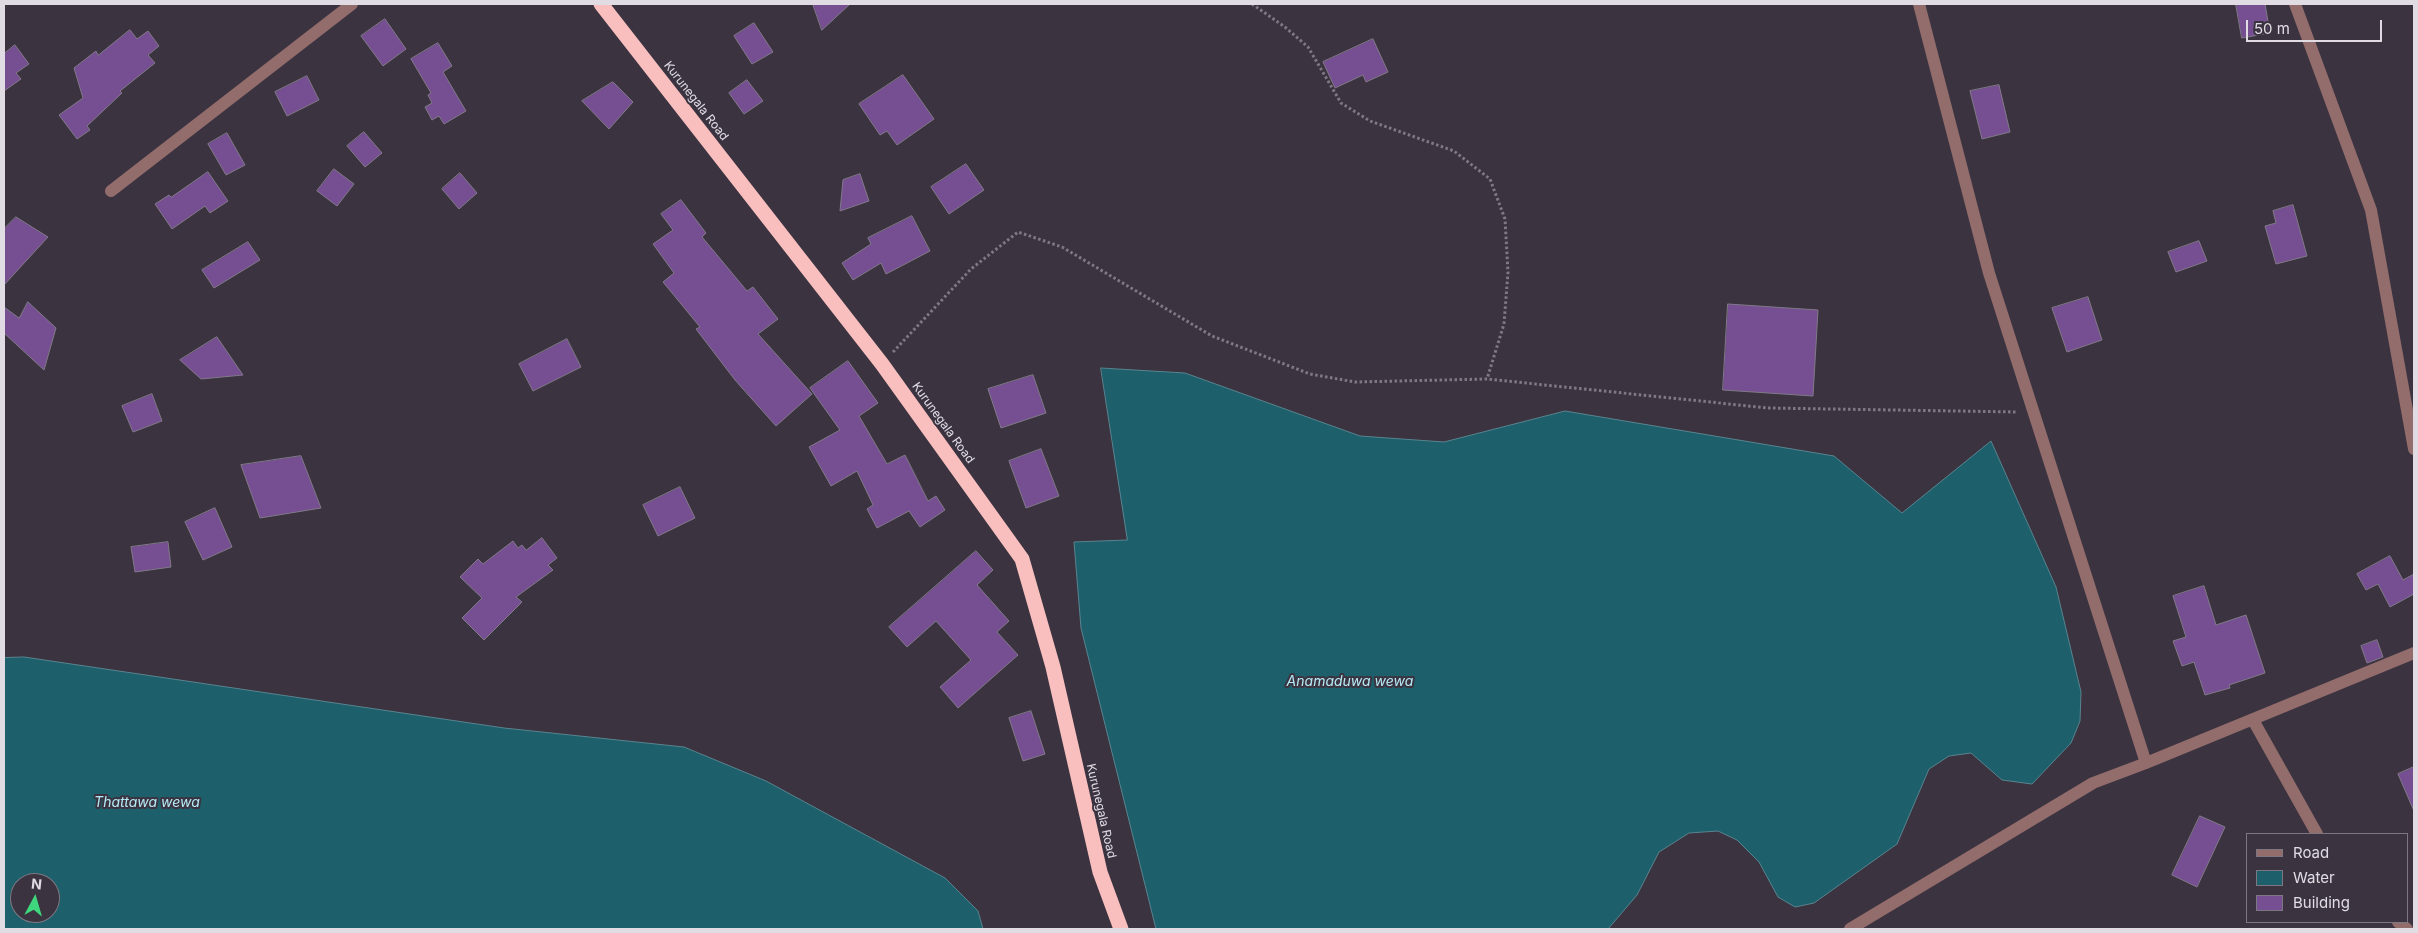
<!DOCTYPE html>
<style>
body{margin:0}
#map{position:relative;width:2418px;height:933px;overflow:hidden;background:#3b3440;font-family:Inter,sans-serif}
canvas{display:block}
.frame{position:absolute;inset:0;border:5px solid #e1dce4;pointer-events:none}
.legend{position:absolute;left:2246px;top:833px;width:162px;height:90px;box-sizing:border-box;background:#3b3440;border:1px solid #7d7782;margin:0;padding:6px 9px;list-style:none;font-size:15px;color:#e1dce4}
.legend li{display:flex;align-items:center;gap:10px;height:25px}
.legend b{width:25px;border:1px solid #7d7782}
.north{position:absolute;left:10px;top:873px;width:50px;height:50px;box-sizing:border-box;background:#3b3440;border:1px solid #7d7782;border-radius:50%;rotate:6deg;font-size:14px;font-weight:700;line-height:20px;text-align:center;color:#e1dce4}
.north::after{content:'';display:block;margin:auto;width:18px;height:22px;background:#3fd77d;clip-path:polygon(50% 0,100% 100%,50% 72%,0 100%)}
.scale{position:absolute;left:2246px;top:20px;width:136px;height:22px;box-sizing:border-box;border:2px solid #e1dce4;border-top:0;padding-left:6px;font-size:15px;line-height:18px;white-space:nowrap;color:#e1dce4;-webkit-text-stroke:4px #3b3440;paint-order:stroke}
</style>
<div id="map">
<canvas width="2418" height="933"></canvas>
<div class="frame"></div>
<ul class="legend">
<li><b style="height:6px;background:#936c6c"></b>Road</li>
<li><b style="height:14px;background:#1d5f6b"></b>Water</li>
<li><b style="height:14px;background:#764f92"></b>Building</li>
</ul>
<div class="north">N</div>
<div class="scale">50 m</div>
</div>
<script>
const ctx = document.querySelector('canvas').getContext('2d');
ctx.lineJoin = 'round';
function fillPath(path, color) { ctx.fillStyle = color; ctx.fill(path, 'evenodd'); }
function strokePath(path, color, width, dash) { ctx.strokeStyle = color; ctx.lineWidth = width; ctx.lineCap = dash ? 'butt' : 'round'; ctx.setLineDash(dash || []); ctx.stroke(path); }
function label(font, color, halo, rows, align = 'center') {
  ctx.font = font + ' Inter,sans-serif'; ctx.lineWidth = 4; ctx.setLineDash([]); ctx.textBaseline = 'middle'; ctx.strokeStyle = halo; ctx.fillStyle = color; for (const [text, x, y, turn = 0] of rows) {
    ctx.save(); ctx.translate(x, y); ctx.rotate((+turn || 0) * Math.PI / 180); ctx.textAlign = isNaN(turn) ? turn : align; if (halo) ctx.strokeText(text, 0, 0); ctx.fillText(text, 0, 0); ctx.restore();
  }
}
const water = new Path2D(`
 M 1101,368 L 1185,373 L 1360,436 L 1444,442 L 1565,411 L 1834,456 L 1902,513 L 1991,441 L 2056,587 L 2081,692 L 2080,721 L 2071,743 L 2032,784 L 2002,780 L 1971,753 L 1949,756 L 1929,769 L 1897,844 L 1814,903 L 1795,907 L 1778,897 L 1759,862 L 1737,840 L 1718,831 L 1689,833 L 1659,852 L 1637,895 L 1608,929 L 1156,929 L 1081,628 L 1074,542 L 1127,540 Z
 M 24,657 L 504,728 L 684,747 L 766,781 L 945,878 L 978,911 L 983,929 L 4,929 L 4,658 ZM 20,883 L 50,883 L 50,913 L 20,913 Z`);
const building = new Path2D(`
 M 813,4 L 850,4 L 822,30 Z
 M 2236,4 L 2265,4 L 2270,33 L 2242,38 Z
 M 385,19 L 406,49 L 383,66 L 361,36 Z
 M 754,23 L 773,52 L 752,64 L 734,36 Z
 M 130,30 L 137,39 L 148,31 L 159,46 L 148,55 L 155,63 L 120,91 L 122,93 L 87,126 L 90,130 L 77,139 L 59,115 L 83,98 L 74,68 L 96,51 L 98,55 Z
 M 1373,39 L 1388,72 L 1366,82 L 1363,75 L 1335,88 L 1323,62 Z
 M 438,43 L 452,66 L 443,72 L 466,111 L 444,124 L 439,116 L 432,120 L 425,107 L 432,103 L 428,95 L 431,93 L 411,59 Z
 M 15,45 L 29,64 L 16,73 L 21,79 L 4,91 L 4,54 Z
 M 903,75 L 934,119 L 897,145 L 887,131 L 880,135 L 859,104 Z
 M 307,76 L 319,100 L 287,116 L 275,92 Z
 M 747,80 L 763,101 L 744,114 L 729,93 Z
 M 613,82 L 633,102 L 609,129 L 582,101 Z
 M 1999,85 L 2010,132 L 1982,139 L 1970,91 Z
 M 364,132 L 382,153 L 365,167 L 347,146 Z
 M 227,133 L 245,165 L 226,175 L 208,144 Z
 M 966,164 L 984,190 L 949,214 L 931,187 Z
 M 334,169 L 354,184 L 337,206 L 317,191 Z
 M 208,172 L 228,201 L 210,213 L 205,206 L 172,229 L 155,204 L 169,195 L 171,197 Z
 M 460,173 L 477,193 L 459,209 L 442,189 Z
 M 860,174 L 869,201 L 840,211 L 843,180 Z
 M 681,200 L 706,233 L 702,237 L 747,291 L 753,287 L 778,319 L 758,334 L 812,394 L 776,426 L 735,380 L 696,329 L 700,327 L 663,282 L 674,273 L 653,244 L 673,230 L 661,214 Z
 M 2293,205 L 2307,256 L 2276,264 L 2265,226 L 2276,223 L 2273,211 Z
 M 912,216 L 930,251 L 886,274 L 881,263 L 853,280 L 842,263 L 871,244 L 868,238 Z
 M 16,217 L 48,237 L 4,285 L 4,229 Z
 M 2199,241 L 2207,261 L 2176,272 L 2168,252 Z
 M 248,242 L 260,260 L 214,288 L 202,270 Z
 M 2088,297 L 2102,340 L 2067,352 L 2052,308 Z
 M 28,302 L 56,328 L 44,370 L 4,333 L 4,307 L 19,318 Z
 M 1728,304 L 1818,310 L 1813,396 L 1723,390 Z
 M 217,337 L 243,375 L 201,379 L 180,360 Z
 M 567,339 L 581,367 L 533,391 L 519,364 Z
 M 848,361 L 878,403 L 859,416 L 887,464 L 905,455 L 928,501 L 936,496 L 945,510 L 920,527 L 909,511 L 877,528 L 867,509 L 873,505 L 857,471 L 831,486 L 809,447 L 840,430 L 810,388 Z
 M 1033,375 L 1046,413 L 1001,428 L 988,389 Z
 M 152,394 L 162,421 L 133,432 L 122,406 Z
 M 1041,449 L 1059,496 L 1026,508 L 1009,461 Z
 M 301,456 L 321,508 L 260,518 L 241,465 Z
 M 680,487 L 695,518 L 658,536 L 643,505 Z
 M 215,508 L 232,547 L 203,560 L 185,522 Z
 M 542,538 L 557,558 L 548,565 L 553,570 L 516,597 L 522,602 L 484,640 L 462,618 L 482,598 L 460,577 L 478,559 L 483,564 L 513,541 L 518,548 L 522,545 L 526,550 Z
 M 168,542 L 171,567 L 135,572 L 131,547 Z
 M 976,551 L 993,570 L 977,585 L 1009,621 L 997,632 L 1018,655 L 958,708 L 940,687 L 971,660 L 936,621 L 907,647 L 889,627 Z
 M 2390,556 L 2403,580 L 2414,574 L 2414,594 L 2390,607 L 2378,584 L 2366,590 L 2357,574 Z
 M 2204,586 L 2216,625 L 2246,615 L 2265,673 L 2229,685 L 2230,688 L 2205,695 L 2194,662 L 2182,666 L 2173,641 L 2186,637 L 2173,596 Z
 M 2377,640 L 2383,657 L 2367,663 L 2361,646 Z
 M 1031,711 L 1045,754 L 1023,761 L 1009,718 Z
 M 2414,767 L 2414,811 L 2398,774 Z
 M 2200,816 L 2225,827 L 2197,887 L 2172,875 Z`);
const path = new Path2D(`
 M 1252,4 L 1285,27 L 1308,47 L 1341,103 L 1370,121 L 1454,151 L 1490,179 L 1505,219 L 1508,272 L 1504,324 L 1487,379
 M 893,352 L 971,269 L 1018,232 L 1062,247 L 1212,336 L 1310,374 L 1355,382 L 1487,379 L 1768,408 L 2018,412`);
const minor = new Path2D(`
 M 1919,4 L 1989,273 L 2146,763
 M 2295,4 L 2371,210 L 2414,449
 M 111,191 L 352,4
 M 2253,720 L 2317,834
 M 2398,922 L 2407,929
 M 1850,929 L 2093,783 L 2146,763 L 2414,653`);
const highway = new Path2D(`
 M 601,4 L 882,364 L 1022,559 L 1053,667 L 1100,872 L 1121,929`);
const streetNames = [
 ["Kurunegala Road",696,101,52],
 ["Kurunegala Road",943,423,54],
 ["Kurunegala Road",1101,811,77]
];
const waterNames = [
 ["Anamaduwa wewa",1350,682],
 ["Thattawa wewa",147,803]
];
fillPath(water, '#1d5f6b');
strokePath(water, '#58848f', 1);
fillPath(building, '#764f92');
strokePath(building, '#817987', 1);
strokePath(path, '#807984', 3, [2.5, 2.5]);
strokePath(minor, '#936c6c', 12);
strokePath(highway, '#f9bfbf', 15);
label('12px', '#e1dce4', '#3b3440', streetNames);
label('italic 14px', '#b5eaf6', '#3b3440', waterNames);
</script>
